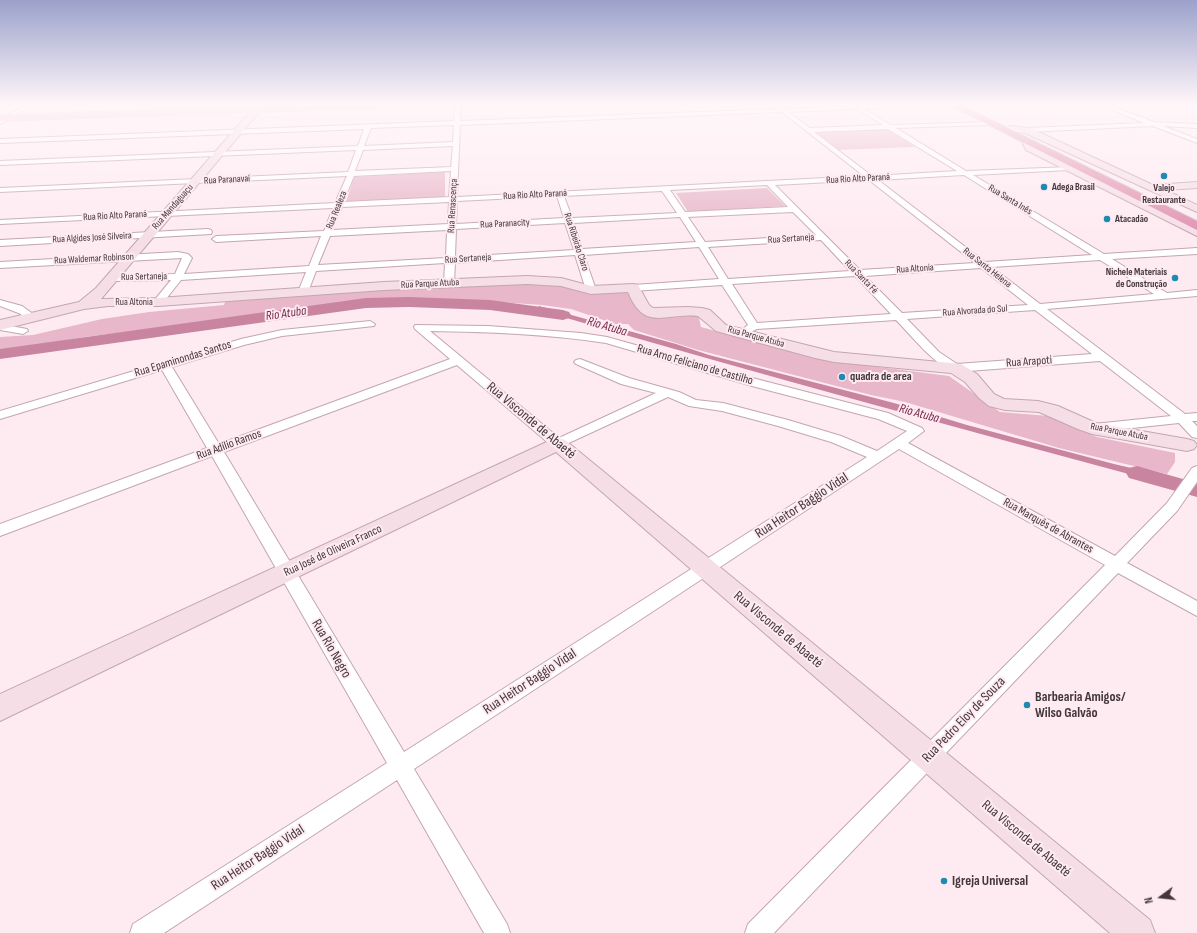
<!DOCTYPE html>
<meta charset="utf-8">
<style>
body{margin:0}
#map{position:relative;width:1197px;height:933px;overflow:hidden;background:#feebf1;font-family:"Sofia Sans Condensed",sans-serif}
canvas{display:block}
.north{position:absolute;left:1141px;top:877px;width:40px;height:40px;-webkit-text-stroke:3px #feebf1;paint-order:stroke;rotate:255deg;font-size:11px;font-weight:700;line-height:16px;text-align:center;color:#42363a}
.north::after{content:'';display:block;margin:auto;width:14px;height:18px;background:#42363a;clip-path:polygon(50% 0,100% 100%,50% 72%,0 100%)}
</style>
<div id="map">
<canvas width="1197" height="933"></canvas>
<div class="north">N</div>
</div>
<script>
const ctx = document.querySelector('canvas').getContext('2d');
ctx.lineJoin = 'round';
function fillPath(path, color) { ctx.fillStyle = color; ctx.fill(path, 'evenodd'); }
function strokePath(path, color, width, dash) { ctx.strokeStyle = color; ctx.lineWidth = width; ctx.lineCap = dash ? 'butt' : 'round'; ctx.setLineDash(dash || []); ctx.stroke(path); }
function label(font, color, halo, rows, align = 'center') {
  ctx.font = font + ' "Sofia Sans Condensed",sans-serif'; ctx.lineWidth = 4; ctx.setLineDash([]); ctx.textBaseline = 'middle'; ctx.strokeStyle = halo; ctx.fillStyle = color; for (const [text, x, y, turn = 0] of rows) {
    ctx.save(); ctx.translate(x, y); ctx.rotate((+turn || 0) * Math.PI / 180); ctx.textAlign = isNaN(turn) ? turn : align; if (halo) ctx.strokeText(text, 0, 0); ctx.fillText(text, 0, 0); ctx.restore();
  }
}
const green = new Path2D(`
 M 887,129 L 915,147 L 839,150 L 815,132 Z
 M 445,172 L 445,197 L 346,202 L 354,177 Z
 M 767,188 L 785,206 L 688,212 L 676,193 Z
 M 509,283 L 551,284 L 587,292 L 626,293 L 633,296 L 651,317 L 659,318 L 698,314 L 701,327 L 824,360 L 949,376 L 1000,412 L 1049,416 L 1097,437 L 1175,453 L 1175,462 L 1167,474 L 1059,448 L 905,402 L 871,395 L 698,350 L 634,330 L 628,324 L 615,324 L 571,309 L 542,305 L 470,300 L 355,301 L 298,311 L 84,337 L 0,352 L 0,337 L 33,335 L 102,319 L 149,312 L 224,305 L 226,299 Z`);
const water = new Path2D(`
 M 539,306 L 676,344 L 709,355 L 894,403 L 967,425 L 1114,464 L 1170,477 L 1162,483 C 962,429 762,375 563,317 L 534,313 Z`);
const river = new Path2D(`
 M 409,297 L 490,300 L 563,310 L 569,312 L 571,315 L 569,318 L 563,320 L 490,310 L 409,307 L 366,308 L 0,359 L 0,349 L 366,298 Z
 M 1137,466 L 1197,483 L 1197,497 L 1129,478 L 1126,473 L 1129,468 Z`);
const street = new Path2D(`
 M 26,105 L 33,105 L 0,124 L 0,120 Z
 M 455,105 L 461,105 L 460,121 L 778,109 L 781,107 L 784,109 L 857,105 L 923,105 L 864,109 L 891,125 L 990,122 L 990,124 L 988,125 L 896,128 L 966,171 L 1071,167 L 1073,168 L 1069,170 L 973,175 L 1104,254 L 1197,248 L 1197,254 L 1112,259 L 1167,293 L 1197,290 L 1197,296 L 1047,309 L 1185,414 L 1197,413 L 1197,421 L 1192,421 L 1197,426 L 1197,438 L 1192,437 L 1179,423 L 1094,432 L 1089,431 L 1087,428 L 1089,425 L 1094,424 L 1171,416 L 1100,361 L 955,372 C 936,367 910,334 896,320 L 757,329 L 741,337 L 736,334 L 748,325 L 722,285 L 633,291 L 628,288 L 633,285 L 719,279 L 699,247 L 584,255 L 596,290 L 591,293 L 586,290 L 575,255 L 455,263 L 454,283 L 449,286 L 444,283 L 445,263 L 316,271 L 308,292 L 303,295 L 298,292 L 306,272 L 181,280 L 162,304 L 158,305 L 153,302 L 171,280 L 112,281 L 107,278 L 112,275 L 175,274 L 182,258 L 0,268 L 0,262 L 178,252 L 188,254 L 192,258 L 184,274 L 309,266 L 321,236 L 216,242 L 212,239 L 216,236 L 324,231 L 333,208 L 0,224 L 0,220 L 335,203 L 347,176 L 0,192 L 0,188 L 348,172 L 356,150 L 0,165 L 0,161 L 358,146 L 364,129 L 0,143 L 0,139 L 454,121 ZM 857,109 L 883,125 L 810,128 L 788,112 ZM 782,112 L 864,176 L 457,197 L 460,125 ZM 454,125 L 453,142 L 364,146 L 371,128 ZM 888,129 L 957,171 L 872,176 L 814,132 ZM 453,146 L 451,167 L 355,171 L 363,150 ZM 451,171 L 449,197 L 343,202 L 354,176 ZM 964,175 L 1092,255 L 985,262 L 878,180 ZM 869,180 L 975,263 L 860,270 L 775,185 ZM 767,185 L 788,207 L 685,212 L 670,190 ZM 662,191 L 677,213 L 572,218 L 564,196 ZM 557,196 L 564,218 L 456,224 L 457,201 ZM 449,202 L 448,224 L 332,230 L 342,207 ZM 793,212 L 816,235 L 705,242 L 688,217 ZM 680,217 L 696,242 L 582,249 L 574,223 ZM 565,223 L 574,250 L 455,257 L 456,229 ZM 447,230 L 446,258 L 318,265 L 330,236 ZM 821,240 L 850,271 L 728,279 L 708,247 ZM 1100,260 L 1154,294 L 1040,304 L 992,267 ZM 981,268 L 1028,305 L 902,313 L 865,276 ZM 855,276 L 891,314 L 757,323 L 732,284 ZM 1035,310 L 1092,354 L 957,364 L 939,352 L 907,319 Z
 M 1101,105 L 1109,105 L 1154,122 L 1197,124 L 1197,128 L 1163,126 L 1197,139 L 1197,143 L 1153,126 L 1027,132 L 1024,130 L 1027,128 L 1144,123 Z
 M 208,229 L 211,230 L 212,232 L 211,234 L 0,246 L 0,240 Z
 M 0,300 L 22,306 L 33,314 L 31,320 L 23,320 L 21,314 L 0,306 Z
 M 370,321 L 375,324 L 374,326 L 282,336 L 244,345 L 172,367 L 219,444 L 450,359 L 415,329 L 414,327 L 415,325 L 488,326 L 581,333 L 607,337 L 760,380 L 888,413 L 922,428 L 924,431 L 908,443 L 1115,556 L 1167,503 L 1192,468 L 1197,466 L 1197,482 L 1177,511 L 1127,563 L 1197,601 L 1197,616 L 1118,573 L 774,933 L 745,933 L 748,924 L 1105,565 L 899,449 L 414,769 L 507,924 L 510,933 L 484,933 L 397,780 L 164,933 L 130,933 L 133,924 L 387,763 L 212,456 L 0,536 L 0,524 L 207,448 L 162,370 L 0,419 L 0,411 L 241,339 L 282,330 ZM 430,331 C 488,332 548,334 606,343 L 752,386 L 878,419 L 907,431 L 877,451 L 841,436 L 788,420 L 723,403 L 696,400 L 679,392 L 629,378 L 580,359 L 576,360 L 574,362 L 576,364 L 621,384 L 656,393 L 559,438 ZM 457,365 L 553,447 L 558,448 L 668,397 L 689,406 L 722,411 L 778,426 L 831,442 L 867,457 L 404,752 L 224,452 Z
 M 0,324 L 27,329 L 28,331 L 23,334 L 0,330 Z`);
const secondary = new Path2D(`
 M 256,105 L 265,105 L 101,299 L 158,298 L 384,282 L 527,276 L 561,278 L 591,286 L 633,284 L 638,285 L 649,305 L 653,308 L 688,307 L 702,308 L 710,310 L 726,325 L 834,352 L 961,364 L 977,374 L 994,394 L 1004,399 L 1038,401 L 1058,406 L 1096,423 L 1187,439 L 1194,441 L 1197,445 L 1194,449 L 1187,451 L 1092,434 L 1078,429 L 1039,412 L 1005,410 L 989,406 L 979,398 L 965,382 L 951,373 L 834,362 L 815,358 L 716,331 L 698,316 C 665,312 645,333 628,292 L 591,294 L 561,286 L 527,284 L 384,290 L 158,306 L 108,306 L 84,309 L 0,330 L 0,320 L 79,302 L 96,288 Z
 M 1010,126 L 1030,128 L 1153,185 L 1197,182 L 1197,188 L 1166,190 L 1197,205 L 1197,212 L 1025,133 L 1007,131 L 1006,129 Z
 M 1027,139 L 1030,140 L 1033,146 L 1197,227 L 1197,236 L 1026,150 L 1022,142 Z
 M 558,438 L 565,440 L 1150,920 L 1155,933 L 1110,933 L 556,452 L 0,721 L 0,694 L 551,440 Z`);
const primary = new Path2D(`
 M 286,105 L 379,105 L 375,108 L 0,121 L 0,115 Z`);
const highway = new Path2D(`
 M 949,105 L 961,105 L 1197,221 L 1197,230 Z`);
const markers = [
 [1164,176,4,"#1e8ab1"],
 [1044,187,4,"#1e8ab1"],
 [1107,219,4,"#1e8ab1"],
 [1175,278,4,"#1e8ab1"],
 [842,377,4,"#1e8ab1"],
 [1027,705,4,"#1e8ab1"],
 [944,881,4,"#1e8ab1"]
];
const farStreetnames = [
 ["Rua Rio Alto Paraná",858,179,-3],
 ["Rua Paranavaí",227,180,-3],
 ["Rua Rio Alto Paraná",535,195,-3],
 ["Rua Santa Inês",1010,200,31],
 ["Rua Renascença",453,206,-87],
 ["Rua Mandaguaçu",173,207,-49],
 ["Rua Realeza",337,210,-68],
 ["Rua Rio Alto Paraná",115,216,-3],
 ["Rua Paranacity",505,224,-3],
 ["Rua Algides José Silveira",92,238,-3],
 ["Rua Sertaneja",791,239,-4],
 ["Rua Ribeirão Claro",576,242,72],
 ["Rua Waldemar Robinson",94,259,-3],
 ["Rua Sertaneja",468,259,-4],
 ["Rua Santa Helena",987,268,38],
 ["Rua Altonia",915,269,-4],
 ["Rua Sertaneja",144,277,-1],
 ["Rua Santa Fé",861,277,46],
 ["Rua Parque Atuba",430,284,-3],
 ["Rua Altonia",134,302],
 ["Rua Alvorada do Sul",975,311,-4],
 ["Rua Parque Atuba",756,337,15],
 ["Rua Parque Atuba",1119,432,11]
];
const farPoinames = [
 ["Adega Brasil",1052,187],
 ["Valejo",1164,188,"center"],
 ["Restaurante",1164,200,"center"],
 ["Atacadão",1115,219],
 ["Nichele Materiais",1167,272,"right"],
 ["de Construção",1167,284,"right"]
];
const streetNames = [
 ["Rua Epaminondas Santos",183,359,-17],
 ["Rua Arapoti",1029,362,-4],
 ["Rua Arno Feliciano de Castilho",695,365,16],
 ["Rua Adílio Ramos",229,445,-20],
 ["Rua Marquês de Abrantes",1048,526,29],
 ["Rua José de Oliveira Franco",333,551,-25]
];
const poiNames = [
 ["quadra de area",850,377]
];
const waterNames = [
 ["Rio Atuba",286,314,-8],
 ["Rio Atuba",607,327,16],
 ["Rio Atuba",919,414,15]
];
const nearStreetnames = [
 ["Rua Visconde de Abaeté",531,421,40],
 ["Rua Heitor Baggio Vidal",802,506,-33],
 ["Rua Visconde de Abaeté",778,630,40],
 ["Rua Rio Negro",331,649,60],
 ["Rua Heitor Baggio Vidal",530,682,-33],
 ["Rua Pedro Eloy de Souza",964,720,-46],
 ["Rua Visconde de Abaeté",1026,839,40],
 ["Rua Heitor Baggio Vidal",258,858,-33]
];
const nearPoinames = [
 ["Barbearia Amigos/",1035,697],
 ["Wilso Galvão",1035,713],
 ["Igreja Universal",952,881]
];
fillPath(green, '#e8b7c9');
fillPath(water, '#c9859f');
fillPath(river, '#c9859f');
strokePath(street, '#c3a6b0', 2);
strokePath(secondary, '#c3a6b0', 2);
strokePath(primary, '#d2cfd0', 2);
strokePath(highway, '#d2cfd0', 2);
fillPath(street, '#fff');
fillPath(secondary, '#f6dee7');
fillPath(primary, '#edbed0');
fillPath(highway, '#e192b0');
const sky = ctx.createLinearGradient(0, 0, 0, 236);
sky.addColorStop(0, '#9ba1cb');
sky.addColorStop(0.44, '#fff6f9');
sky.addColorStop(1, '#fff6f900');
ctx.fillStyle = sky;
ctx.fillRect(0, 0, 1197, 236);
for (const [x, y, r, color] of markers) { const dot = new Path2D(); dot.arc(x, y, r, 0, 2 * Math.PI); ctx.fillStyle = color; ctx.fill(dot); strokePath(dot, '#feebf1', 1.5); }
label('10px', '#42363a', '#feebf1', farStreetnames);
label('bold 10px', '#42363a', '#feebf1', farPoinames, 'left');
label('12px', '#42363a', '#feebf1', streetNames);
label('bold 12px', '#42363a', '#feebf1', poiNames, 'left');
label('italic 13px', '#76254b', '#feebf1', waterNames);
label('14px', '#42363a', '#feebf1', nearStreetnames);
label('bold 14px', '#42363a', '#feebf1', nearPoinames, 'left');
</script>
